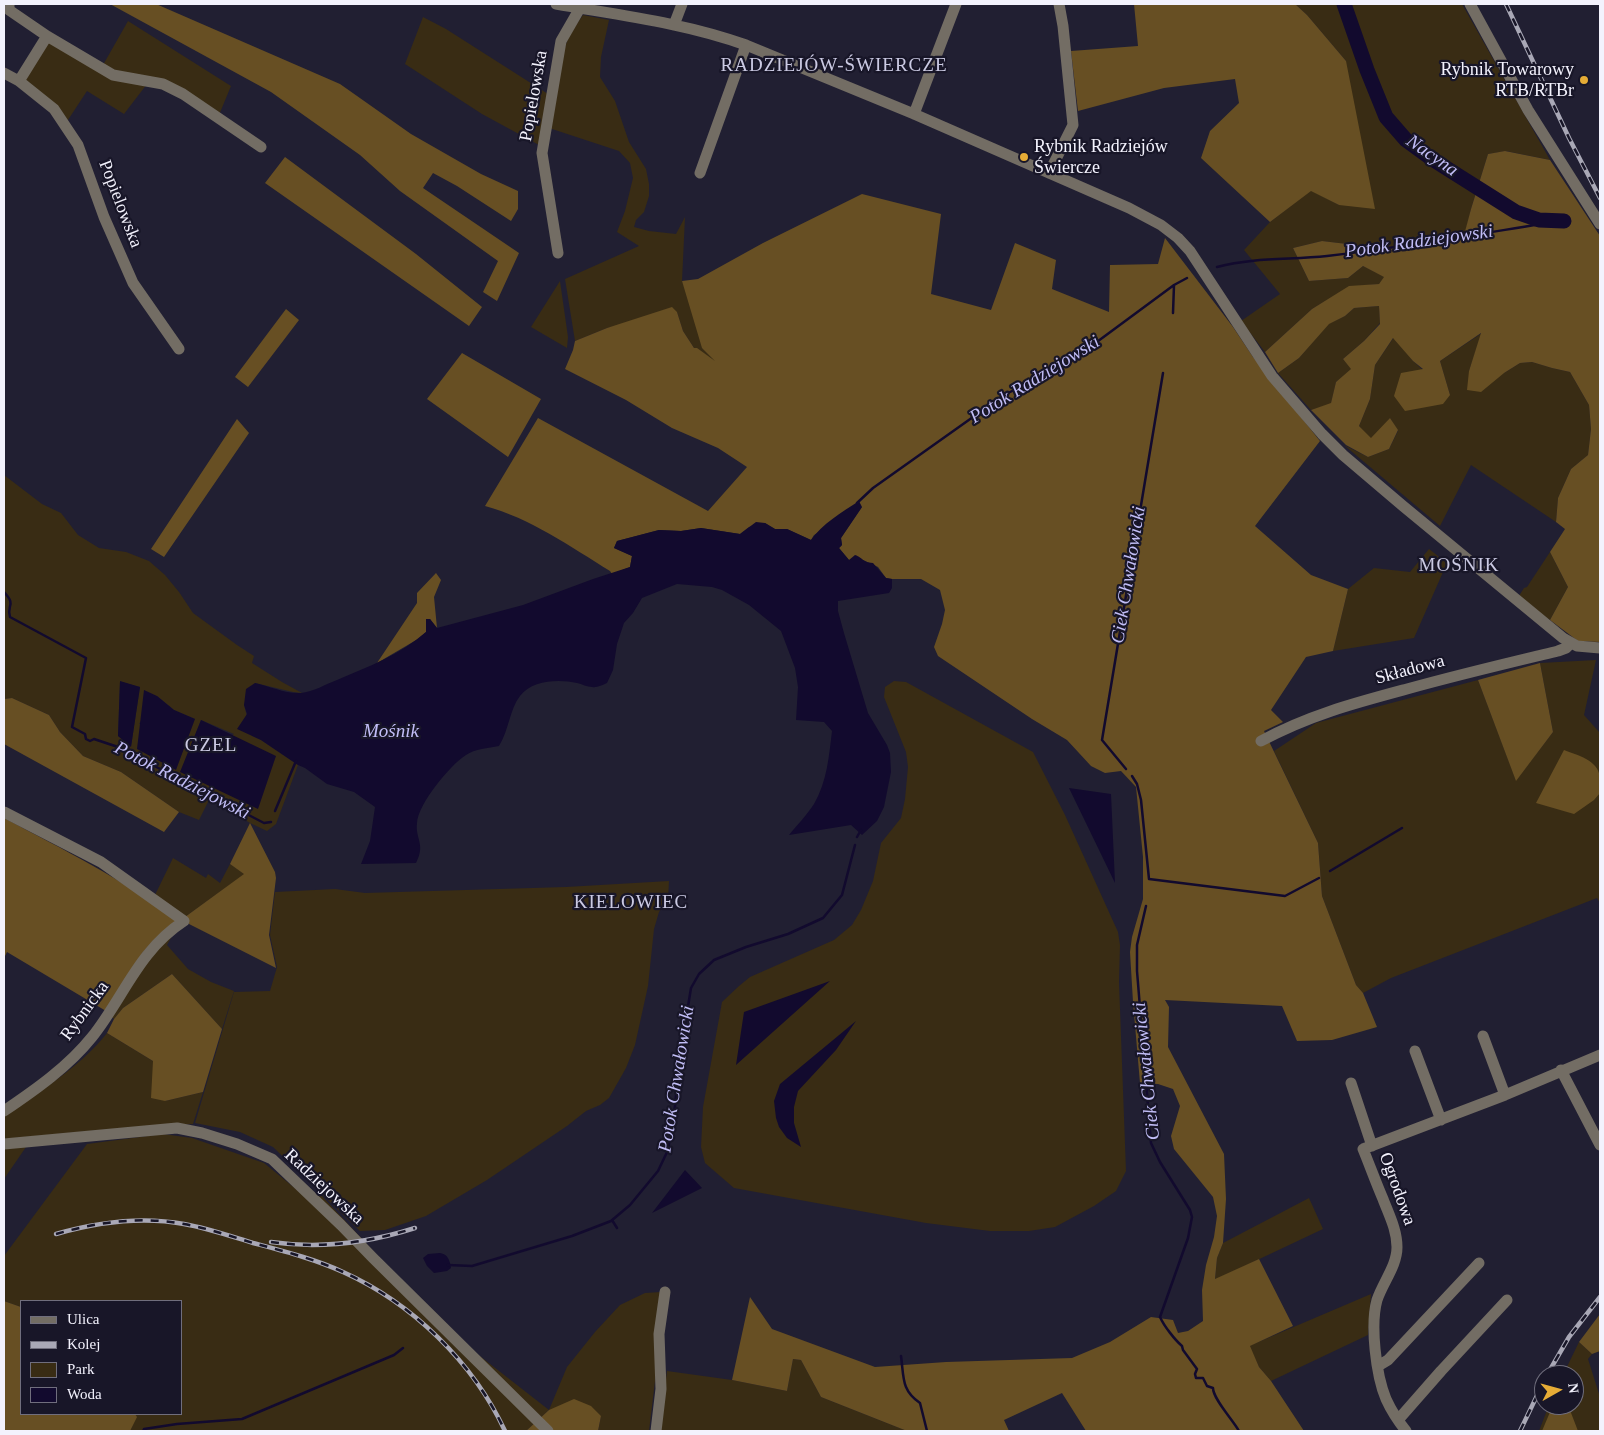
<!DOCTYPE html>
<meta charset="utf-8">
<style>
body{margin:0}
#map{position:relative;width:1604px;height:1435px;overflow:hidden;background:#211f32;font-family:Georgia,serif}
canvas{display:block}
.frame{position:absolute;inset:0;border:5px solid #f3f2fd;pointer-events:none}
.legend{position:absolute;left:20px;top:1300px;width:162px;height:115px;box-sizing:border-box;background:#181628;border:1px solid #706e7d;margin:0;padding:6px 9px;list-style:none;font-size:15px;color:#f3f2fd}
.legend li{display:flex;align-items:center;gap:10px;height:25px}
.legend b{width:25px;border:1px solid #706e7d}
.north{position:absolute;left:1534px;top:1365px;width:50px;height:50px;box-sizing:border-box;background:#181628;border:1px solid #706e7d;border-radius:50%;rotate:83deg;font-size:14px;font-weight:700;line-height:20px;text-align:center;color:#f3f2fd}
.north::after{content:'';display:block;margin:auto;width:18px;height:22px;background:#e6ac36;clip-path:polygon(50% 0,100% 100%,50% 72%,0 100%)}
</style>
<div id="map">
<canvas width="1604" height="1435"></canvas>
<div class="frame"></div>
<ul class="legend">
<li><b style="height:6px;background:#736d64"></b>Ulica</li>
<li><b style="height:6px;background:#a9a8b6"></b>Kolej</li>
<li><b style="height:14px;background:#392c14"></b>Park</li>
<li><b style="height:14px;background:#120a2e"></b>Woda</li>
</ul>
<div class="north">N</div>
</div>
<script>
const ctx = document.querySelector('canvas').getContext('2d');
ctx.lineJoin = 'round';
function fillPath(path, color) { ctx.fillStyle = color; ctx.fill(path, 'evenodd'); }
function strokePath(path, color, width, dash) { ctx.strokeStyle = color; ctx.lineWidth = width; ctx.lineCap = dash ? 'butt' : 'round'; ctx.setLineDash(dash || []); ctx.stroke(path); }
function label(font, color, halo, rows, align = 'center') {
  ctx.font = font + ' Georgia,serif'; ctx.lineWidth = 4.5; ctx.setLineDash([]); ctx.textBaseline = 'middle'; ctx.strokeStyle = halo; ctx.fillStyle = color; for (const [text, x, y, turn = 0] of rows) {
    ctx.save(); ctx.translate(x, y); ctx.rotate((+turn || 0) * Math.PI / 180); ctx.textAlign = isNaN(turn) ? turn : align; if (halo) ctx.strokeText(text, 0, 0); ctx.fillText(text, 0, 0); ctx.restore();
  }
}
const green = new Path2D(`
 M 1295,4 L 1462,4 L 1550,160 L 1506,151 L 1488,154 L 1471,209 L 1464,239 L 1389,249 L 1322,241 L 1293,248 L 1309,281 L 1348,278 L 1363,266 L 1385,277 L 1379,284 L 1349,287 L 1312,309 L 1265,352 L 1241,321 L 1280,294 L 1244,250 L 1270,222 L 1311,190 L 1339,205 L 1346,61 L 1307,15 Z
 M 583,15 L 609,20 L 601,57 L 600,77 L 615,101 L 629,142 L 646,169 L 649,184 L 649,196 L 644,212 L 636,220 L 634,227 L 649,231 L 676,234 L 685,217 L 682,281 L 719,364 L 694,348 L 683,331 L 677,312 L 607,328 L 575,341 L 565,279 L 639,246 L 617,232 L 625,211 L 633,178 L 630,163 L 619,151 L 549,128 L 564,50 L 569,35 Z
 M 423,17 L 446,29 L 548,94 L 539,145 L 482,114 L 405,64 Z
 M 128,21 L 231,86 L 219,115 L 175,86 L 122,73 L 103,65 Z
 M 49,41 L 147,84 L 124,114 L 87,91 L 66,123 L 23,81 Z
 M 560,281 L 568,337 L 567,348 L 531,327 Z
 M 1379,306 L 1380,323 L 1364,341 L 1343,359 L 1352,369 L 1336,382 L 1331,404 L 1311,410 L 1278,373 L 1299,358 L 1328,324 L 1345,316 L 1354,308 Z
 M 1482,333 L 1469,371 L 1504,373 L 1520,363 L 1532,362 L 1552,368 L 1570,372 L 1589,405 L 1591,429 L 1588,455 L 1571,469 L 1558,498 L 1556,522 L 1471,465 L 1440,526 L 1344,445 L 1368,457 L 1389,449 L 1398,431 L 1390,418 L 1372,442 L 1359,426 L 1370,399 L 1375,365 L 1394,337 L 1413,361 L 1450,395 L 1440,361 Z
 M 4,475 L 42,504 L 61,513 L 78,535 L 99,548 L 126,552 L 149,561 L 165,575 L 179,592 L 193,613 L 237,645 L 254,656 L 252,663 L 282,682 L 302,693 L 293,692 L 255,683 L 244,705 L 252,736 L 261,740 L 298,765 L 276,824 L 267,831 L 250,823 L 210,798 L 199,820 L 179,812 L 121,772 L 83,756 L 60,732 L 49,715 L 12,698 L 4,699 ZM 120,682 L 140,687 L 131,746 L 118,736 ZM 157,696 L 174,710 L 195,719 L 139,724 ZM 201,720 L 234,734 L 181,772 Z
 M 1429,549 L 1447,563 L 1414,638 L 1333,651 L 1348,589 L 1374,568 L 1410,572 Z
 M 1550,552 L 1568,587 L 1550,620 L 1517,599 L 1524,588 L 1527,587 Z
 M 1596,660 L 1584,715 L 1600,733 L 1600,903 L 1597,898 L 1391,978 L 1363,993 L 1356,985 L 1322,896 L 1318,843 L 1274,751 L 1316,723 L 1478,680 L 1516,780 L 1553,732 L 1540,663 Z
 M 894,681 L 906,682 L 1033,752 L 1065,815 L 1118,932 L 1120,945 L 1119,982 L 1126,1171 L 1116,1191 L 1094,1206 L 1055,1227 L 1029,1231 L 990,1231 L 926,1223 L 734,1188 L 705,1163 L 701,1147 L 703,1107 L 722,1002 L 739,986 L 750,977 L 834,940 L 852,925 L 861,910 L 873,881 L 881,843 L 901,818 L 905,799 L 908,767 L 906,752 L 884,697 L 885,687 Z
 M 173,858 L 206,878 L 208,874 L 220,883 L 230,864 L 245,874 L 185,917 L 155,895 Z
 M 669,881 L 668,900 L 659,912 L 654,929 L 648,986 L 635,1045 L 626,1068 L 609,1098 L 600,1105 L 586,1111 L 567,1126 L 487,1180 L 426,1216 L 385,1230 L 360,1231 L 273,1147 L 240,1132 L 195,1123 L 234,992 L 270,991 L 277,967 L 270,935 L 275,892 L 335,889 L 365,893 L 566,887 Z
 M 173,934 L 167,945 L 188,969 L 211,982 L 234,991 L 222,1029 L 172,974 L 123,1008 L 114,1019 L 106,1011 L 143,952 L 156,938 Z
 M 107,1033 L 153,1061 L 165,1101 L 203,1092 L 193,1124 L 101,1130 L 4,1139 L 4,1116 C 38,1092 82,1066 107,1033 Z
 M 163,1134 L 192,1138 L 264,1163 L 302,1194 L 321,1195 L 376,1254 L 476,1353 L 549,1410 L 567,1367 L 595,1332 L 620,1305 L 645,1293 L 661,1292 L 656,1373 L 649,1431 L 598,1431 L 601,1416 L 549,1410 L 526,1431 L 130,1431 L 136,1417 L 136,1414 L 181,1414 L 181,1301 L 21,1301 L 21,1307 L 4,1301 L 4,1256 L 87,1144 Z
 M 26,1147 L 4,1179 L 4,1148 Z
 M 1309,1198 L 1323,1229 L 1215,1280 L 1217,1258 L 1223,1243 Z
 M 1371,1294 L 1368,1335 L 1271,1381 L 1259,1367 L 1249,1346 Z
 M 1579,1342 L 1592,1354 L 1588,1359 L 1600,1397 L 1600,1431 L 1539,1431 L 1549,1405 L 1574,1405 L 1574,1375 L 1563,1375 Z
 M 793,1359 L 801,1360 L 821,1397 L 907,1431 L 659,1431 L 667,1371 L 732,1380 L 787,1391 Z`);
const forest = new Path2D(`
 M 110,4 L 156,4 L 340,84 L 411,134 L 481,174 L 518,191 L 518,209 L 511,221 L 457,186 L 433,173 L 423,188 L 519,253 L 497,301 L 483,292 L 498,261 L 400,191 L 360,155 L 271,92 Z
 M 1134,4 L 1295,4 L 1307,15 L 1346,61 L 1375,209 L 1339,205 L 1311,191 L 1270,222 L 1201,158 L 1210,131 L 1239,103 L 1235,79 L 1164,88 L 1078,111 L 1071,51 L 1138,46 Z
 M 1505,151 L 1550,160 L 1600,236 L 1600,642 L 1578,641 L 1550,620 L 1568,587 L 1550,552 L 1565,529 L 1556,522 L 1558,498 L 1571,469 L 1588,455 L 1591,429 L 1589,405 L 1570,372 L 1552,368 L 1532,362 L 1520,363 L 1504,373 L 1481,392 L 1467,390 L 1469,371 L 1481,333 L 1440,361 L 1450,395 L 1443,404 L 1405,411 L 1394,396 L 1401,373 L 1423,369 L 1413,361 L 1393,338 L 1375,365 L 1370,399 L 1359,426 L 1371,438 L 1390,418 L 1398,430 L 1389,449 L 1368,457 L 1346,445 L 1311,410 L 1331,403 L 1336,382 L 1351,369 L 1343,359 L 1364,341 L 1380,324 L 1379,306 L 1354,308 L 1345,316 L 1329,324 L 1299,358 L 1278,373 L 1265,352 L 1312,309 L 1349,286 L 1379,284 L 1384,277 L 1363,266 L 1348,278 L 1309,281 L 1293,248 L 1322,241 L 1389,249 L 1463,239 L 1471,209 L 1488,154 Z
 M 285,157 L 416,254 L 482,307 L 469,326 L 265,183 Z
 M 862,194 L 941,214 L 931,294 L 991,310 L 1015,243 L 1056,260 L 1052,289 L 1109,312 L 1110,265 L 1158,264 L 1165,238 L 1233,327 L 1253,357 L 1320,441 L 1255,526 L 1311,575 L 1348,589 L 1333,651 L 1306,657 L 1271,710 L 1283,722 L 1264,731 L 1318,843 L 1322,896 L 1356,985 L 1363,993 L 1377,1027 L 1332,1040 L 1297,1041 L 1282,1006 L 1165,1000 L 1169,1007 L 1168,1047 L 1224,1154 L 1226,1199 L 1223,1243 L 1217,1258 L 1215,1279 L 1259,1259 L 1293,1326 L 1250,1346 L 1259,1367 L 1271,1381 L 1304,1431 L 1086,1431 L 1062,1393 L 1004,1420 L 1009,1431 L 907,1431 L 821,1397 L 801,1360 L 793,1359 L 787,1391 L 732,1380 L 750,1297 L 772,1329 L 875,1367 L 946,1362 L 1072,1358 L 1110,1342 L 1151,1317 L 1173,1320 L 1178,1333 L 1188,1331 L 1203,1321 L 1202,1290 L 1206,1265 L 1214,1237 L 1217,1216 L 1213,1197 L 1174,1149 L 1171,1136 L 1180,1106 L 1173,1089 L 1158,1084 L 1140,1083 L 1133,1002 L 1130,952 L 1132,937 L 1143,899 L 1143,857 L 1136,787 L 1121,771 L 1105,773 L 1091,766 L 1067,740 L 1032,719 L 938,656 L 934,647 L 942,624 L 945,610 L 940,590 L 921,579 L 892,579 L 886,578 L 878,567 L 861,559 L 849,560 L 839,548 L 842,545 L 841,538 L 862,507 L 814,535 L 811,540 L 787,529 L 775,529 L 765,523 L 749,527 L 740,534 L 701,528 L 681,531 L 659,530 L 617,541 L 614,548 L 632,556 L 630,567 L 612,574 L 610,571 C 571,547 530,518 485,506 L 538,418 L 708,511 L 747,467 L 718,448 L 672,428 L 626,400 L 565,369 L 573,350 L 575,341 L 607,328 L 672,307 L 677,312 L 683,331 L 694,348 L 697,348 L 715,361 L 702,348 L 682,281 L 698,279 L 763,243 Z
 M 286,309 L 299,320 L 248,387 L 235,377 Z
 M 462,353 L 541,399 L 508,457 L 427,399 Z
 M 237,419 L 249,433 L 164,557 L 151,549 Z
 M 436,573 L 441,580 L 434,597 L 437,628 L 430,619 L 426,619 L 426,632 L 418,639 L 377,663 L 417,603 L 417,593 Z
 M 1540,663 L 1553,732 L 1516,781 L 1478,680 Z
 M 12,698 L 49,715 L 60,732 L 83,756 L 121,772 L 179,812 L 164,832 L 4,744 L 4,699 Z
 M 1564,750 C 1577,755 1598,760 1600,777 C 1601,782 1600,788 1600,793 L 1594,800 L 1574,814 L 1536,803 Z
 M 4,818 C 62,849 125,880 177,921 L 156,938 L 143,952 L 106,1011 L 7,952 L 4,958 Z
 M 250,823 L 275,872 L 276,878 L 269,935 L 276,968 L 189,924 L 185,917 L 244,874 L 230,864 Z
 M 172,974 L 222,1029 L 203,1092 L 165,1101 L 151,1098 L 153,1061 L 107,1033 L 114,1019 L 123,1008 Z
 M 4,1301 L 21,1307 L 21,1414 L 135,1414 L 137,1417 L 130,1431 L 4,1431 Z
 M 1600,1314 L 1600,1351 L 1592,1354 L 1579,1342 Z
 M 574,1399 L 591,1406 L 601,1416 L 598,1431 L 521,1431 L 526,1431 L 549,1410 Z
 M 1553,1405 L 1568,1405 L 1578,1431 L 1542,1431 Z`);
const water = new Path2D(`
 M 859,501 L 862,507 L 841,538 L 842,545 L 839,548 L 849,560 L 855,555 C 864,558 861,562 873,563 L 886,578 L 892,579 L 892,588 L 889,593 L 838,601 L 838,611 L 844,633 L 868,713 L 887,745 L 890,753 L 891,772 L 884,807 L 877,821 L 862,835 L 851,825 L 789,835 C 797,825 807,815 814,804 C 827,782 829,756 832,731 L 824,722 L 796,720 L 798,687 L 795,668 L 781,631 L 749,605 L 722,590 L 712,587 L 677,584 L 642,598 L 633,613 L 624,623 L 617,644 L 613,670 L 607,683 C 602,685 597,688 592,687 C 587,687 582,684 577,683 C 559,679 532,680 520,696 C 510,708 509,730 499,746 C 488,748 475,749 466,755 C 450,765 418,804 417,823 C 415,839 426,844 416,863 L 361,864 L 370,841 L 375,807 L 354,792 L 327,784 L 305,768 L 298,765 L 261,740 L 237,729 L 247,714 L 244,705 L 246,689 L 255,683 C 269,686 286,694 301,693 C 313,692 326,684 337,680 C 368,667 401,654 426,632 L 426,619 L 430,619 L 437,628 L 523,605 L 593,579 L 630,567 L 632,556 L 614,548 L 617,541 L 659,530 L 681,531 L 701,528 L 740,534 L 756,522 L 765,523 L 775,529 L 787,529 L 811,540 C 822,524 842,512 859,501 Z
 M 120,681 L 140,687 L 131,747 L 118,736 Z
 M 144,690 L 157,696 L 174,710 L 195,719 L 176,770 L 137,749 Z
 M 201,720 L 276,756 L 258,809 L 180,772 Z
 M 1069,788 L 1111,794 L 1115,883 Z
 M 830,981 L 736,1065 L 744,1012 Z
 M 856,1021 L 836,1050 L 798,1091 L 794,1107 L 794,1123 L 801,1147 L 787,1138 L 779,1127 L 776,1118 L 774,1101 L 780,1084 Z
 M 685,1170 L 702,1188 L 652,1213 Z
 M 440,1253 C 448,1254 450,1261 451,1268 L 447,1271 L 434,1273 L 427,1266 L 423,1258 L 428,1254 Z`);
const stream = new Path2D(`
 M 1217,267 C 1255,257 1289,260 1327,256 C 1405,247 1483,233 1561,221
 M 1173,313 L 1174,285
 M 857,503 L 873,488 L 1004,395 L 1067,364 L 1174,285 L 1187,278
 M 4,592 C 17,606 6,604 10,617 L 86,658 L 72,727 L 85,734 L 86,739 L 90,741 L 94,739 L 118,747 L 264,823 L 271,822
 M 1126,769 L 1102,740 L 1163,373
 M 1132,776 L 1137,784 L 1141,800 L 1149,879 L 1285,896 L 1319,878
 M 275,811 L 296,761
 M 857,837 L 861,830
 M 1330,871 L 1402,828
 M 1146,906 L 1137,945 L 1137,971 L 1151,1143 L 1160,1162 L 1190,1210 L 1192,1217 L 1188,1238 L 1160,1317 C 1164,1326 1175,1340 1182,1346 L 1183,1350 L 1197,1369 L 1195,1374 L 1196,1378 L 1203,1378 L 1207,1386 L 1213,1388 C 1213,1399 1233,1420 1239,1431
 M 612,1220 L 617,1228
 M 448,1265 L 472,1266 L 572,1236 L 611,1221 L 630,1205 L 658,1171 L 668,1150 L 675,1106 L 680,1056 L 691,988 L 699,974 L 714,960 L 746,947 L 788,934 L 823,918 L 842,895 L 855,845
 M 901,1356 C 904,1377 901,1390 920,1403 L 927,1431
 M 143,1431 L 144,1429 L 177,1424 L 242,1419 L 394,1355 L 403,1348`);
const river = new Path2D(`
 M 1344,4 L 1367,70 L 1386,117 L 1406,140 L 1432,159 L 1516,212 L 1539,220 L 1564,221`);
const minor = new Path2D(`
 M 9,4 L 9,10 L 47,36 L 113,75 L 163,84 L 183,94 L 261,147
 M 556,4 C 619,15 685,23 746,45 L 914,114 L 1129,208 L 1161,225 L 1178,238 L 1190,251 L 1272,376 L 1322,434 L 1343,455 L 1403,506 L 1563,638 L 1577,646 L 1600,648
 M 1470,4 L 1528,110 L 1600,224
 M 674,25 L 682,4
 M 4,73 L 19,81 L 54,109 L 78,145 L 104,217 L 133,283 L 179,349
 M 19,81 L 47,36
 M 914,114 L 956,4
 M 700,173 L 746,45
 M 1049,173 L 1073,125 L 1063,26 L 1059,4
 M 558,253 L 542,153 L 561,41 L 580,8
 M 1261,741 C 1309,715 1355,703 1407,689 C 1457,675 1508,663 1558,651 L 1566,648 L 1571,643
 M 4,812 L 101,862 L 184,921 C 138,951 124,997 92,1037 C 68,1067 35,1090 4,1111
 M 1483,1036 L 1505,1095
 M 1415,1051 L 1441,1120
 M 1561,1070 L 1600,1145
 M 1351,1083 L 1372,1146
 M 4,1144 L 177,1128 L 202,1133 L 237,1144 L 272,1159 L 341,1225 L 373,1258 L 548,1431
 M 1378,1366 L 1388,1360 L 1479,1263
 M 1398,1420 L 1441,1371 L 1507,1300
 M 656,1431 L 661,1389 L 659,1334 L 665,1292
 M 1406,1431 C 1398,1421 1391,1410 1386,1399 C 1376,1375 1370,1325 1377,1300 C 1383,1282 1397,1266 1397,1247 C 1397,1230 1389,1215 1383,1199 C 1376,1183 1370,1166 1363,1149 L 1505,1095 L 1600,1055`);
const rail = new Path2D(`
 M 1506,4 L 1569,138 L 1600,198
 M 56,1234 C 98,1222 140,1216 184,1224 C 207,1228 230,1236 253,1243 C 283,1251 315,1259 343,1272 C 412,1303 473,1362 505,1431
 M 271,1242 C 319,1249 368,1243 415,1228
 M 1547,1375 L 1569,1337 L 1600,1297
 M 1520,1431 L 1544,1381`);
const markers = [
 [1584,80,5,"#e6ac36"],
 [1024,157,5,"#e6ac36"]
];
const poiNames = [
 ["Rybnik Towarowy",1574,70],
 ["RTB/RTBr",1574,91],
 ["Rybnik Radziejów",1034,147,"left"],
 ["Świercze",1034,168,"left"]
];
const streetNames = [
 ["Popielowska",534,96,-80],
 ["Popielowska",120,204,69],
 ["Składowa",1410,670,-15],
 ["Rybnicka",85,1011,-54],
 ["Radziejowska",324,1187,43],
 ["Ogrodowa",1397,1189,70]
];
const neighbourhoodNames = [
 ["RADZIEJÓW-ŚWIERCZE",834,66],
 ["MOŚNIK",1459,566],
 ["GZEL",211,746],
 ["KIELOWIEC",631,903]
];
const waterNames = [
 ["Nacyna",1432,156,35],
 ["Potok Radziejowski",1419,242,-8],
 ["Potok Radziejowski",1035,380,-32],
 ["Ciek Chwałowicki",1129,575,-81],
 ["Mośnik",391,732],
 ["Potok Radziejowski",182,781,27],
 ["Ciek Chwałowicki",1147,1071,-96],
 ["Potok Chwałowicki",677,1079,-81]
];
fillPath(green, '#392c14');
fillPath(forest, '#674f23');
fillPath(water, '#120a2e');
strokePath(stream, '#120a2e', 2.5);
strokePath(river, '#120a2e', 15);
strokePath(minor, '#736d64', 11);
strokePath(rail, '#a9a8b6', 4.5);
strokePath(rail, '#181628', 2.5, [8]);
for (const [x, y, r, color] of markers) { const dot = new Path2D(); dot.arc(x, y, r, 0, 2 * Math.PI); ctx.fillStyle = color; ctx.fill(dot); strokePath(dot, '#181628', 2); }
label('18px', '#f3f2fd', '#181628', poiNames, 'right');
label('18px', '#f3f2fd', '#181628', streetNames);
ctx.letterSpacing = '1px';
label('19px', '#cbcae3', '#181628', neighbourhoodNames);
ctx.letterSpacing = '0px';
label('italic 19px', '#c1bdf6', '#181628', waterNames);
</script>
